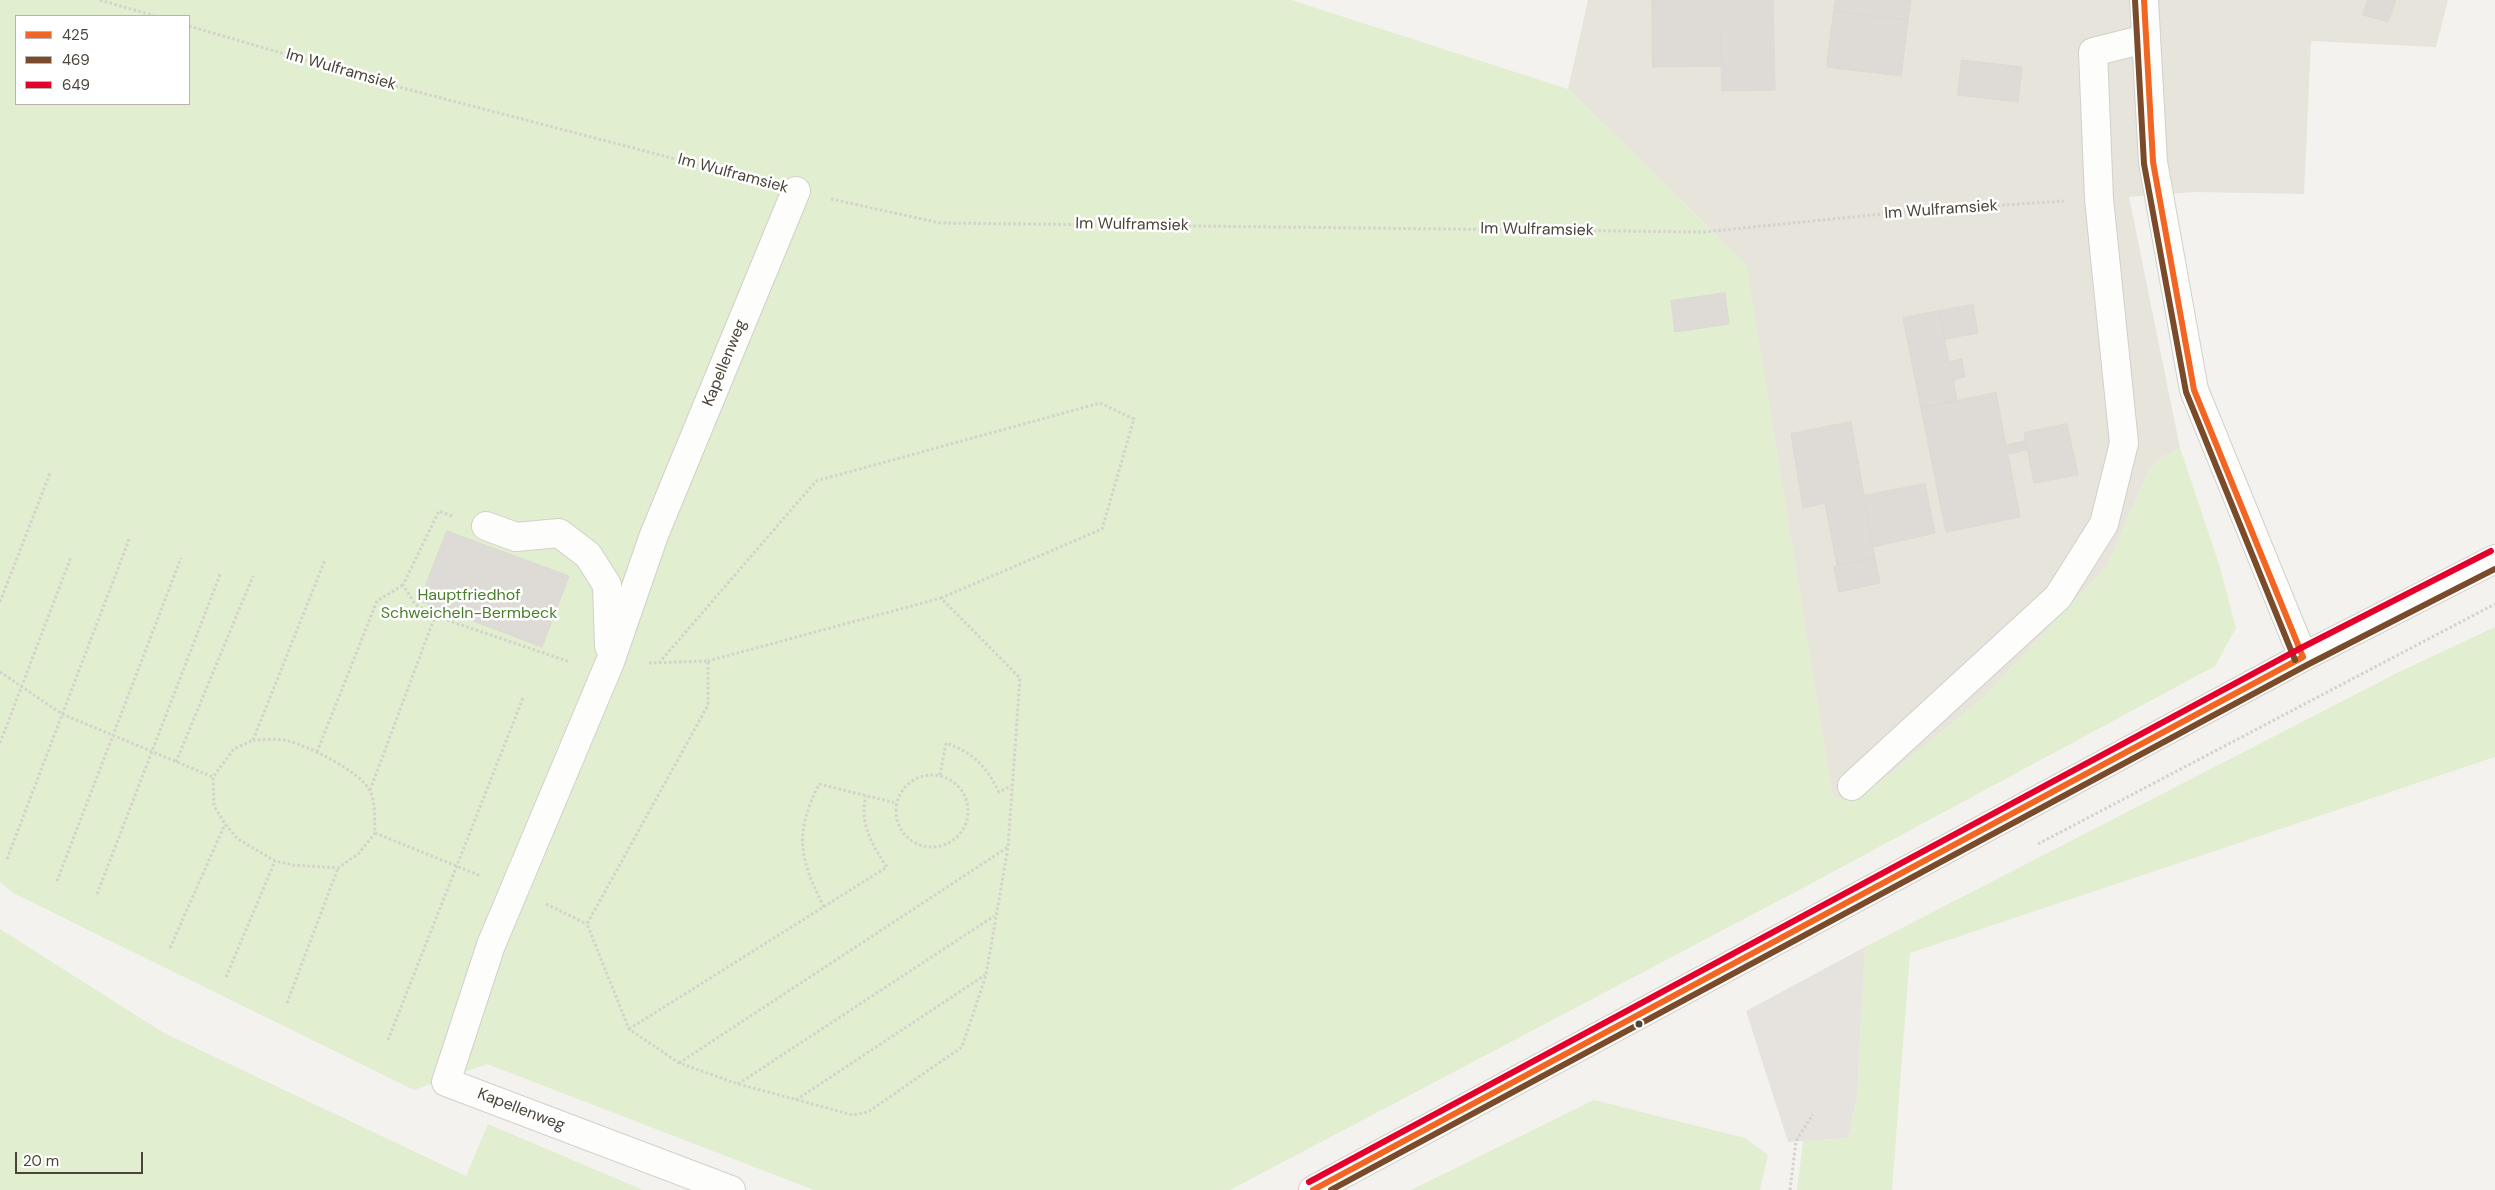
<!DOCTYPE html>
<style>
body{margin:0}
#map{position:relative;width:2495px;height:1190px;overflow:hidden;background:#f4f2ee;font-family:"DM Sans",sans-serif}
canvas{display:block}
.legend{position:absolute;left:15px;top:15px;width:175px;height:90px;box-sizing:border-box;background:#fff;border:1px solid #b7b4b0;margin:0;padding:6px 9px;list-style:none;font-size:15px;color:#4b4439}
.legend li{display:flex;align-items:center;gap:10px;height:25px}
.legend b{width:25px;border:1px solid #b7b4b0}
.scale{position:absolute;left:15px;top:1152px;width:128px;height:22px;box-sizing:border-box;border:2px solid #4b4439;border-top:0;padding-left:6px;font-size:15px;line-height:18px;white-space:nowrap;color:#4b4439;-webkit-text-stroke:4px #fff;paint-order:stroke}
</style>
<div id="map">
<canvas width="2495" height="1190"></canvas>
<ul class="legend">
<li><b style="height:6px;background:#f26522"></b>425</li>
<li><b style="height:6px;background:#7a4b2a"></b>469</li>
<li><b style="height:6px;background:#e4002b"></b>649</li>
</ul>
<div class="scale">20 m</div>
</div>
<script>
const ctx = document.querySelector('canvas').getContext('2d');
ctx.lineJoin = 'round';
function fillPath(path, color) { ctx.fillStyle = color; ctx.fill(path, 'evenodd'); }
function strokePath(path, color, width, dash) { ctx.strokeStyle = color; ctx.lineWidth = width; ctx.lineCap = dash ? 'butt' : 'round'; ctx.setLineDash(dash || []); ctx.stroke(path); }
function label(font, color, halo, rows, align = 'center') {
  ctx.font = font + ' "DM Sans",sans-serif'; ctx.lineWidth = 5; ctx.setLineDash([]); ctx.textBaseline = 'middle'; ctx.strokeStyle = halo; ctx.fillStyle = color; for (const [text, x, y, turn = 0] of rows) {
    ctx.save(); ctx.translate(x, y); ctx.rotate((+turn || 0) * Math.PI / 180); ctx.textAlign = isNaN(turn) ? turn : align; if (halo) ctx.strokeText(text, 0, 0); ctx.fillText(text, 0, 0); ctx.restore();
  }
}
const residential = new Path2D(`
 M 1588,0 L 2448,0 L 2436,47 L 2311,41 L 2304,194 L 2195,192 L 2129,197 L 2180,448 L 2162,457 L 2149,470 L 2107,566 L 1983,698 L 1859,799 L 1833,798 L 1746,264 L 1568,89 Z`);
const green = new Path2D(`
 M 0,0 L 1291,0 L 1568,89 L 1746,264 L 1833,797 L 1859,799 L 1983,698 L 2107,566 L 2149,470 L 2162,457 L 2180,448 L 2219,564 L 2236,628 L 2215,666 L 1816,881 L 1230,1190 L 814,1190 L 487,1064 L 414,1090 L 13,893 L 0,882 ZM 16,16 L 189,16 L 189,104 L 16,104 Z
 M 2495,627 L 2495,757 L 1910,953 L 1892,1190 L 1797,1190 L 1803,1141 L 1848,1138 L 1857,1098 L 1865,947 L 2397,673 Z
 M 0,929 L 164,1033 L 466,1176 L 488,1124 L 643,1190 L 0,1190 Z
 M 1594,1100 L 1745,1138 L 1768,1155 L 1760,1190 L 1411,1190 Z`);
const parking = new Path2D(`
 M 1865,947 L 1857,1098 L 1848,1138 L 1788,1142 L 1746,1011 Z`);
const building = new Path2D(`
 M 1652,0 L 1720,0 L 1722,66 L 1653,67 Z
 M 1720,0 L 1773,0 L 1775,90 L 1722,91 Z
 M 1836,0 L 1911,0 L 1908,20 L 1834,11 Z
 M 2368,0 L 2396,0 L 2388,22 L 2363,15 Z
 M 1834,11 L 1908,20 L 1901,76 L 1827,67 Z
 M 1962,60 L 2022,67 L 2018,102 L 1958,95 Z
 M 1725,293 L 1729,324 L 1675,332 L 1671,301 Z
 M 1973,305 L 1978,333 L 1945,339 L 1939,311 Z
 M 1939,311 L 1949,362 L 1962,359 L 1965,377 L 1953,380 L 1957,401 L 1921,408 L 1903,318 Z
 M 1996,393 L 2006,445 L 2025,441 L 2027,450 L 2008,454 L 2020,517 L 1946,532 L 1921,408 Z
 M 1851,422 L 1875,558 L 1837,566 L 1825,503 L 1803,508 L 1791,434 Z
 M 2067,424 L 2078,475 L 2034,483 L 2024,433 Z
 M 1925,484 L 1935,533 L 1872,547 L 1863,496 Z
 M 447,531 L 569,576 L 542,647 L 420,601 Z
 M 1875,558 L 1880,583 L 1839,592 L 1834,567 Z`);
const path = new Path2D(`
 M 100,0 L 155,16
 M 189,26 L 380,82 L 760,181
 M 831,199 L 940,223 L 1703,232 L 1913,211 L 2064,201
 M 452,516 L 439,511 L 403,585 L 415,604 L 435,616 L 570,662
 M 0,602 L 50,473
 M 649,663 L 708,661 L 708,705 L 587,924 L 629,1029 L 679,1063 L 738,1084 L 853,1115 L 868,1112 L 962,1047 L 986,975 L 1008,847 L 1020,678 L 941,598 L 708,661
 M 659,663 L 816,481 L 1100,403 L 1134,419 L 1102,529 L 941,598
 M 0,672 L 62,714 L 213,777
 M 253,740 C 264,740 278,738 288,741 C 309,746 361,772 370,791 C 376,803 374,820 375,833 L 358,854 L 338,868 L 293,865 L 275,861 L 238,839 L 225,824 L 214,806 L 213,777 L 234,749 Z
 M 253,740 L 325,560
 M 0,743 L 71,557
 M 317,752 L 377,601 L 403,585
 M 176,762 L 253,576
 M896 811a36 36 0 1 1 72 0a36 36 0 1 1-72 0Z
 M 940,775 L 946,743 C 975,754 985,765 999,792 L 1011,786
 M 370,790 L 435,616
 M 375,833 L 481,876
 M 2038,844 L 2495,604
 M 7,859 L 130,537
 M 57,881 L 181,558
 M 97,894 L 221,572
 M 546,904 L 587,924
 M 824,907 C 799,858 794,834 819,784 L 896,803
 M 170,948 L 225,824
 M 226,977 L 275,861
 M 287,1003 L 338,868
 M 629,1029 L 887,867 C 872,845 859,823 866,796
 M 388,1040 L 523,698
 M 679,1063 L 1008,847
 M 738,1084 L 994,916
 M 796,1100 L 985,975
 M 1790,1190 L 1796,1141 L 1813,1114`);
const minor = new Path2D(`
 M 2144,0 L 2153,162 L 2194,390 L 2303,657
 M 486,526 L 516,537 L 559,533 L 588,555 L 607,585 L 609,646
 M 1852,786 L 2058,597 L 2104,524 L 2124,443 L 2099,199 L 2093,52 L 2145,39
 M 731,1190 L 446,1082 L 491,945 L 610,662 L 654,535 L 796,191
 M 1313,1190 L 2303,657 L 2495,559`);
const bus1 = new Path2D(`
 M 2144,0 L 2153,162 L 2194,390 L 2303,657
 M 1313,1190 L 2303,657`);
const bus2 = new Path2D(`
 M 2135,0 L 2144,164 L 2186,392 L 2295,660
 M 1331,1190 L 2307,665 L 2495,569`);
const bus3 = new Path2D(`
 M 1309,1182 L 2299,649 L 2491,551`);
const markers = [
 [1639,1024,4.5,"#4b4439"]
];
const streetNames = [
 ["Im Wulframsiek",341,70,16],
 ["Im Wulframsiek",733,174,15],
 ["Im Wulframsiek",1941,210,-4],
 ["Im Wulframsiek",1132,225,1],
 ["Im Wulframsiek",1537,230,1],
 ["Kapellenweg",725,363,-68],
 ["Kapellenweg",521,1110,21]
];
const parkNames = [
 ["Hauptfriedhof",469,596],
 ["Schweicheln-Bermbeck",469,614]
];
fillPath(residential, '#e7e4dc');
fillPath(green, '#e1eecf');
fillPath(parking, '#e6e3df');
fillPath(building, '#dedbd6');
strokePath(building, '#dcd9d4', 1);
strokePath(minor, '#d2d0cb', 30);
strokePath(path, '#d3d2cc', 3, [2.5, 2.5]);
strokePath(minor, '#fdfdfc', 28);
strokePath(bus1, '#f26522', 6);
strokePath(bus2, '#7a4b2a', 6);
strokePath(bus3, '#e4002b', 6);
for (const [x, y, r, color] of markers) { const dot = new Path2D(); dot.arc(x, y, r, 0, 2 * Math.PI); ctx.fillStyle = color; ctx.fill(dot); strokePath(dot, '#fff', 2); }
label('16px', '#4b4439', '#fff', streetNames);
label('16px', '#4a7f2a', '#fff', parkNames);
</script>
